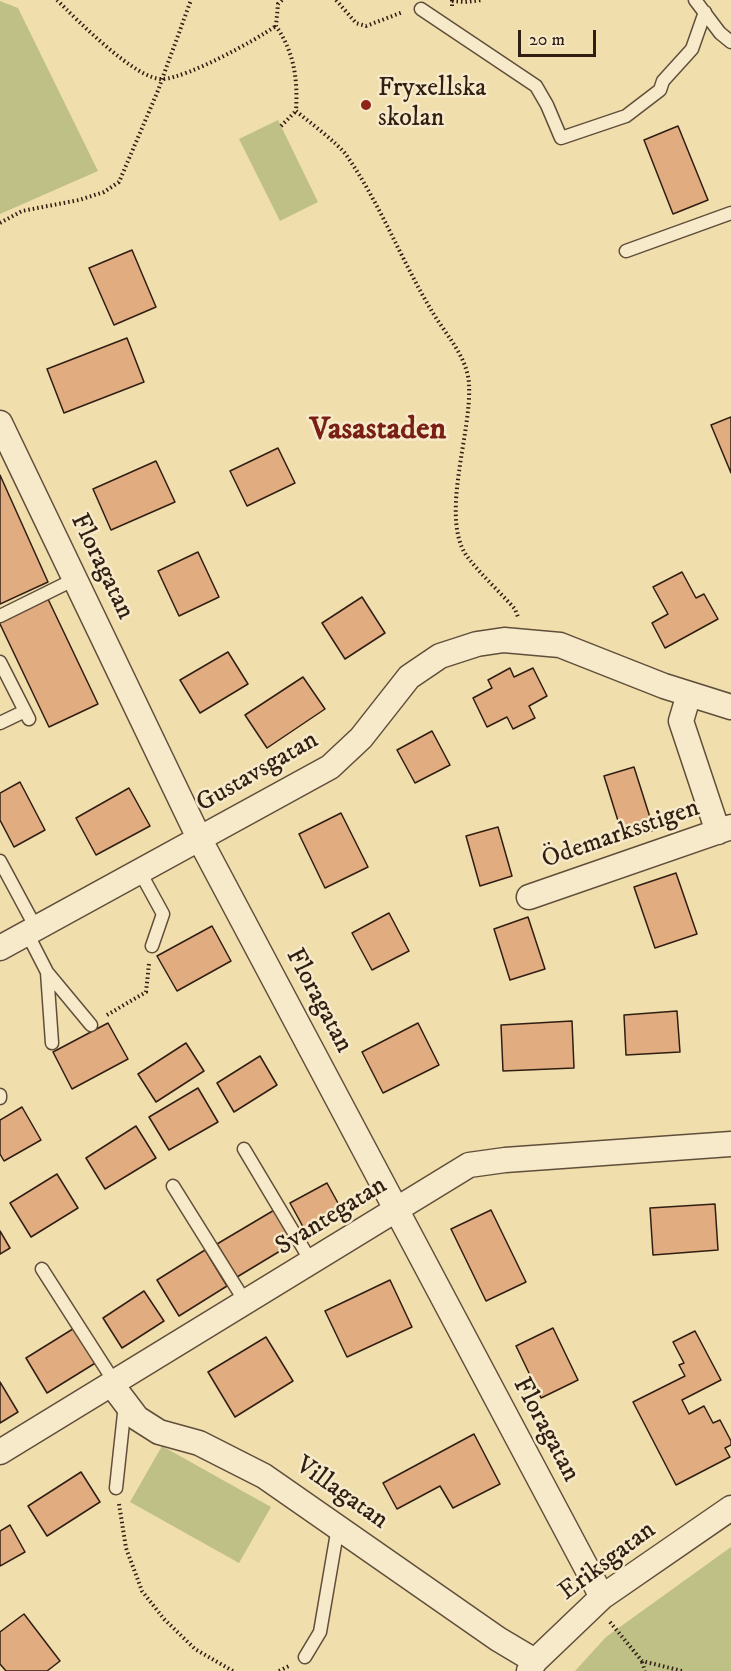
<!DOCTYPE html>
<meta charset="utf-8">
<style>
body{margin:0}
#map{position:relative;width:731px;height:1671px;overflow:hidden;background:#f1dead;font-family:"IM FELL DW Pica",serif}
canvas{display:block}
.scale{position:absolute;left:518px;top:30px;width:78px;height:27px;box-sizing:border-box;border:3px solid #301e13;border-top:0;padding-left:8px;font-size:18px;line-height:21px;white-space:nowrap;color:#301e13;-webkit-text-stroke:4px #f6eaca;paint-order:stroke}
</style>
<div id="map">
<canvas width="731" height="1671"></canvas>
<div class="scale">20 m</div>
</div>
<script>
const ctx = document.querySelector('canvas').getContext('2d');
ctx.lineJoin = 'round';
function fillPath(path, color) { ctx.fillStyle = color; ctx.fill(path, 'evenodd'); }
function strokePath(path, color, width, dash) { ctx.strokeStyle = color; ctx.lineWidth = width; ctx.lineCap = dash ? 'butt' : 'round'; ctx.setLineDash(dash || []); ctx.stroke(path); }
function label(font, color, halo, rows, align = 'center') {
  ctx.font = font + ' "IM FELL DW Pica",serif'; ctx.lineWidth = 5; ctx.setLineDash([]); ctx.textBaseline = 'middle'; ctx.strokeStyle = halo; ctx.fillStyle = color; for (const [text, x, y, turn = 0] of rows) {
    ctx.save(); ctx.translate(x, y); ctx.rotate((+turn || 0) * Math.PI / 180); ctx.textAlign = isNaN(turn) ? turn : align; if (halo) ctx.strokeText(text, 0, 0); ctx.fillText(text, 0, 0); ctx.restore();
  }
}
const green = new Path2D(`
 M 0,1 L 18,8 L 98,171 L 0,214 Z
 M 278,120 L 318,202 L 280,221 L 239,139 Z
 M 162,1446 L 271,1507 L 239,1563 L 130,1502 Z
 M 731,1547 L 731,1671 L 575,1671 L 606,1637 Z`);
const building = new Path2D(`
 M 678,126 L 708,200 L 673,214 L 644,140 Z
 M 132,250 L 156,307 L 114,325 L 89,268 Z
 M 127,338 L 144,382 L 64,413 L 47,369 Z
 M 731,417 L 731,473 L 711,425 Z
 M 278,448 L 295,483 L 247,506 L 230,471 Z
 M 156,461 L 175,502 L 111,530 L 93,489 Z
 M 0,475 L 48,582 L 0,604 Z
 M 198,552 L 219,597 L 179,616 L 158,571 Z
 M 682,572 L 696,598 L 704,594 L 718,619 L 665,648 L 652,623 L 668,614 L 653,587 Z
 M 362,597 L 385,633 L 345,659 L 322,623 Z
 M 48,599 L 98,704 L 49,727 L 0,624 L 0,622 Z
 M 228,652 L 248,684 L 200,713 L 180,680 Z
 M 510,668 L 514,677 L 533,668 L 547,696 L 529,706 L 535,718 L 513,729 L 507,717 L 487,727 L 473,698 L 492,688 L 488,680 Z
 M 303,677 L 325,709 L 267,748 L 245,715 Z
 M 432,731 L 450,765 L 415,783 L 397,750 Z
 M 634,767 L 654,830 L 624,840 L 604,776 Z
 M 20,782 L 45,830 L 14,847 L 0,820 L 0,793 Z
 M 129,788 L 150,826 L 96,855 L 76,818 Z
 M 341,813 L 368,867 L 325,888 L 299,834 Z
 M 498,827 L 512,876 L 480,886 L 466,836 Z
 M 676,873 L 697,934 L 655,948 L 634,887 Z
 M 389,913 L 409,951 L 372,970 L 352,933 Z
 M 528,917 L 545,969 L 510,980 L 494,929 Z
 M 212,926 L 231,961 L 177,991 L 157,956 Z
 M 677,1011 L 680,1052 L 626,1055 L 624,1015 Z
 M 572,1021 L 574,1068 L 503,1071 L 501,1025 Z
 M 108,1023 L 128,1059 L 72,1089 L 53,1052 Z
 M 418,1023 L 439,1065 L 383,1093 L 362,1052 Z
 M 186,1043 L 204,1071 L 156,1102 L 138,1074 Z
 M 260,1056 L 277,1085 L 234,1112 L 217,1083 Z
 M 198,1088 L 218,1122 L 169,1150 L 149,1117 Z
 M 22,1107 L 41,1140 L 4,1161 L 0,1154 L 0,1120 Z
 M 136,1126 L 156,1158 L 105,1189 L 86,1158 Z
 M 57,1174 L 78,1208 L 31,1237 L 10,1203 Z
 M 327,1183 L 344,1214 L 307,1234 L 290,1203 Z
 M 715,1204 L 718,1250 L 653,1255 L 650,1208 Z
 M 276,1209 L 295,1242 L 237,1277 L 217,1244 Z
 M 491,1210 L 526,1282 L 486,1301 L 451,1229 Z
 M 0,1231 L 10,1248 L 0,1254 Z
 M 205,1250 L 227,1286 L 179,1316 L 157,1280 Z
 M 390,1280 L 412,1327 L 347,1357 L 325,1311 Z
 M 144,1291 L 164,1321 L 122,1348 L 103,1318 Z
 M 76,1327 L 97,1362 L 47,1393 L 26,1358 Z
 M 553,1328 L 578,1380 L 541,1398 L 516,1346 Z
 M 695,1331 L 721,1380 L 682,1400 L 689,1414 L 704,1406 L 713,1423 L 720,1420 L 731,1441 L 731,1445 L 725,1448 L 730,1457 L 676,1485 L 633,1402 L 685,1376 L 679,1365 L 684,1363 L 673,1342 Z
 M 266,1337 L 293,1381 L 235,1417 L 208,1372 Z
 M 0,1382 L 18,1412 L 0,1423 Z
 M 474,1434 L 500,1484 L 453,1508 L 440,1486 L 397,1509 L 383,1483 Z
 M 81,1472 L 100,1502 L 47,1536 L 28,1506 Z
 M 10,1525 L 25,1552 L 0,1566 L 0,1531 Z
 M 24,1614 L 60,1661 L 47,1671 L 6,1671 L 0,1664 L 0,1632 Z`);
const path = new Path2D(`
 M 57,0 C 76,19 137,81 163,79 C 189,77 254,41 276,26
 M 282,0 L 278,4 L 276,26 C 294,52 298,79 296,111 C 310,123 337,142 347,156 C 380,204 401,259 430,308 C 444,333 467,355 469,384 C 472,432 440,515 466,555 C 480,574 499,591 515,609 L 518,617
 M 336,0 L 356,23 L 366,26 L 403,12
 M 452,0 L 452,9
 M 452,1 L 465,2 L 482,0
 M 281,126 L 296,111
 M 0,223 L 22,211 L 79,200 L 104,192 L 119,182 L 157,93 L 191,0
 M 107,1015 L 146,992 L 149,964
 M 119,1504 L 126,1548 L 142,1591 L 164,1619 L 195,1649 L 233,1671
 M 610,1622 L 642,1661 L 682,1671
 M 642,1662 L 645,1671
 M 279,1671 L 289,1666`);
const service = new Path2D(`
 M 695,0 L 720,33 L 731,42
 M 421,9 L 536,86 L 547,105 L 561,138 L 626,116 L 660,90 L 663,81 L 692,49 L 705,12
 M 626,251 L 731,213
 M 0,616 L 75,579
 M 0,662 L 29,719
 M 0,723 L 25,711
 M 0,861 L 36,928
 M 140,872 L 163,914 L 152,946
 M 27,933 L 47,972 L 52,1043
 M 47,972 L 91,1025
 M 0,1095 L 0,1098
 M 244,1149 L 312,1263
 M 173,1186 L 246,1303
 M 42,1269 L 115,1383
 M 116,1488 L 125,1404
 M 305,1657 L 320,1632 L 338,1527`);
const minor = new Path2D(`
 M 0,423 L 200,840 L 602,1597
 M 689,694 L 681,721 L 718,832
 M 529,897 L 731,827
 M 0,948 L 330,767 L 361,738 L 409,677 L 440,656 L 477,644 L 504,640 L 560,645 L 664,686 L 731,707
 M 112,1385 L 137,1418 L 159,1432 L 199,1443 L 264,1476 L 498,1639 L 535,1661
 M 0,1452 L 469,1165 L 505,1160 L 731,1144
 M 529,1671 L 535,1661 L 602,1597 L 731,1508`);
const markers = [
 [366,105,6,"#8f2418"]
];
const poiNames = [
 ["Fryxellska",378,90],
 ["skolan",378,120]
];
const streetNames = [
 ["Floragatan",101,567,64],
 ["Gustavsgatan",258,773,-30],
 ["Ödemarksstigen",621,835,-19],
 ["Floragatan",318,1001,62],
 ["Svantegatan",332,1217,-32],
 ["Floragatan",545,1430,62],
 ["Villagatan",341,1494,35],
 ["Eriksgatan",608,1562,-37]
];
const districtNames = [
 ["Vasastaden",378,431]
];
fillPath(green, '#bec086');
fillPath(building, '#e1ac7f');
strokePath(building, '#301e13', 1.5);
strokePath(service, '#604e3a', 15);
strokePath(minor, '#604e3a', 27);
strokePath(path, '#301e13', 4, [1.5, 3]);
strokePath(service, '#f6eaca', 12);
strokePath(minor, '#f6eaca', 24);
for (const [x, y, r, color] of markers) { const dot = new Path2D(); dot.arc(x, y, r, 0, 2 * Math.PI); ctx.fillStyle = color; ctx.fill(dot); strokePath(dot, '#f6eaca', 2); }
label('26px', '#301e13', '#f6eaca', poiNames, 'left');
label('26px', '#301e13', '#f6eaca', streetNames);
label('bold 32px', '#7a1f14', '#f6eaca', districtNames);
</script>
